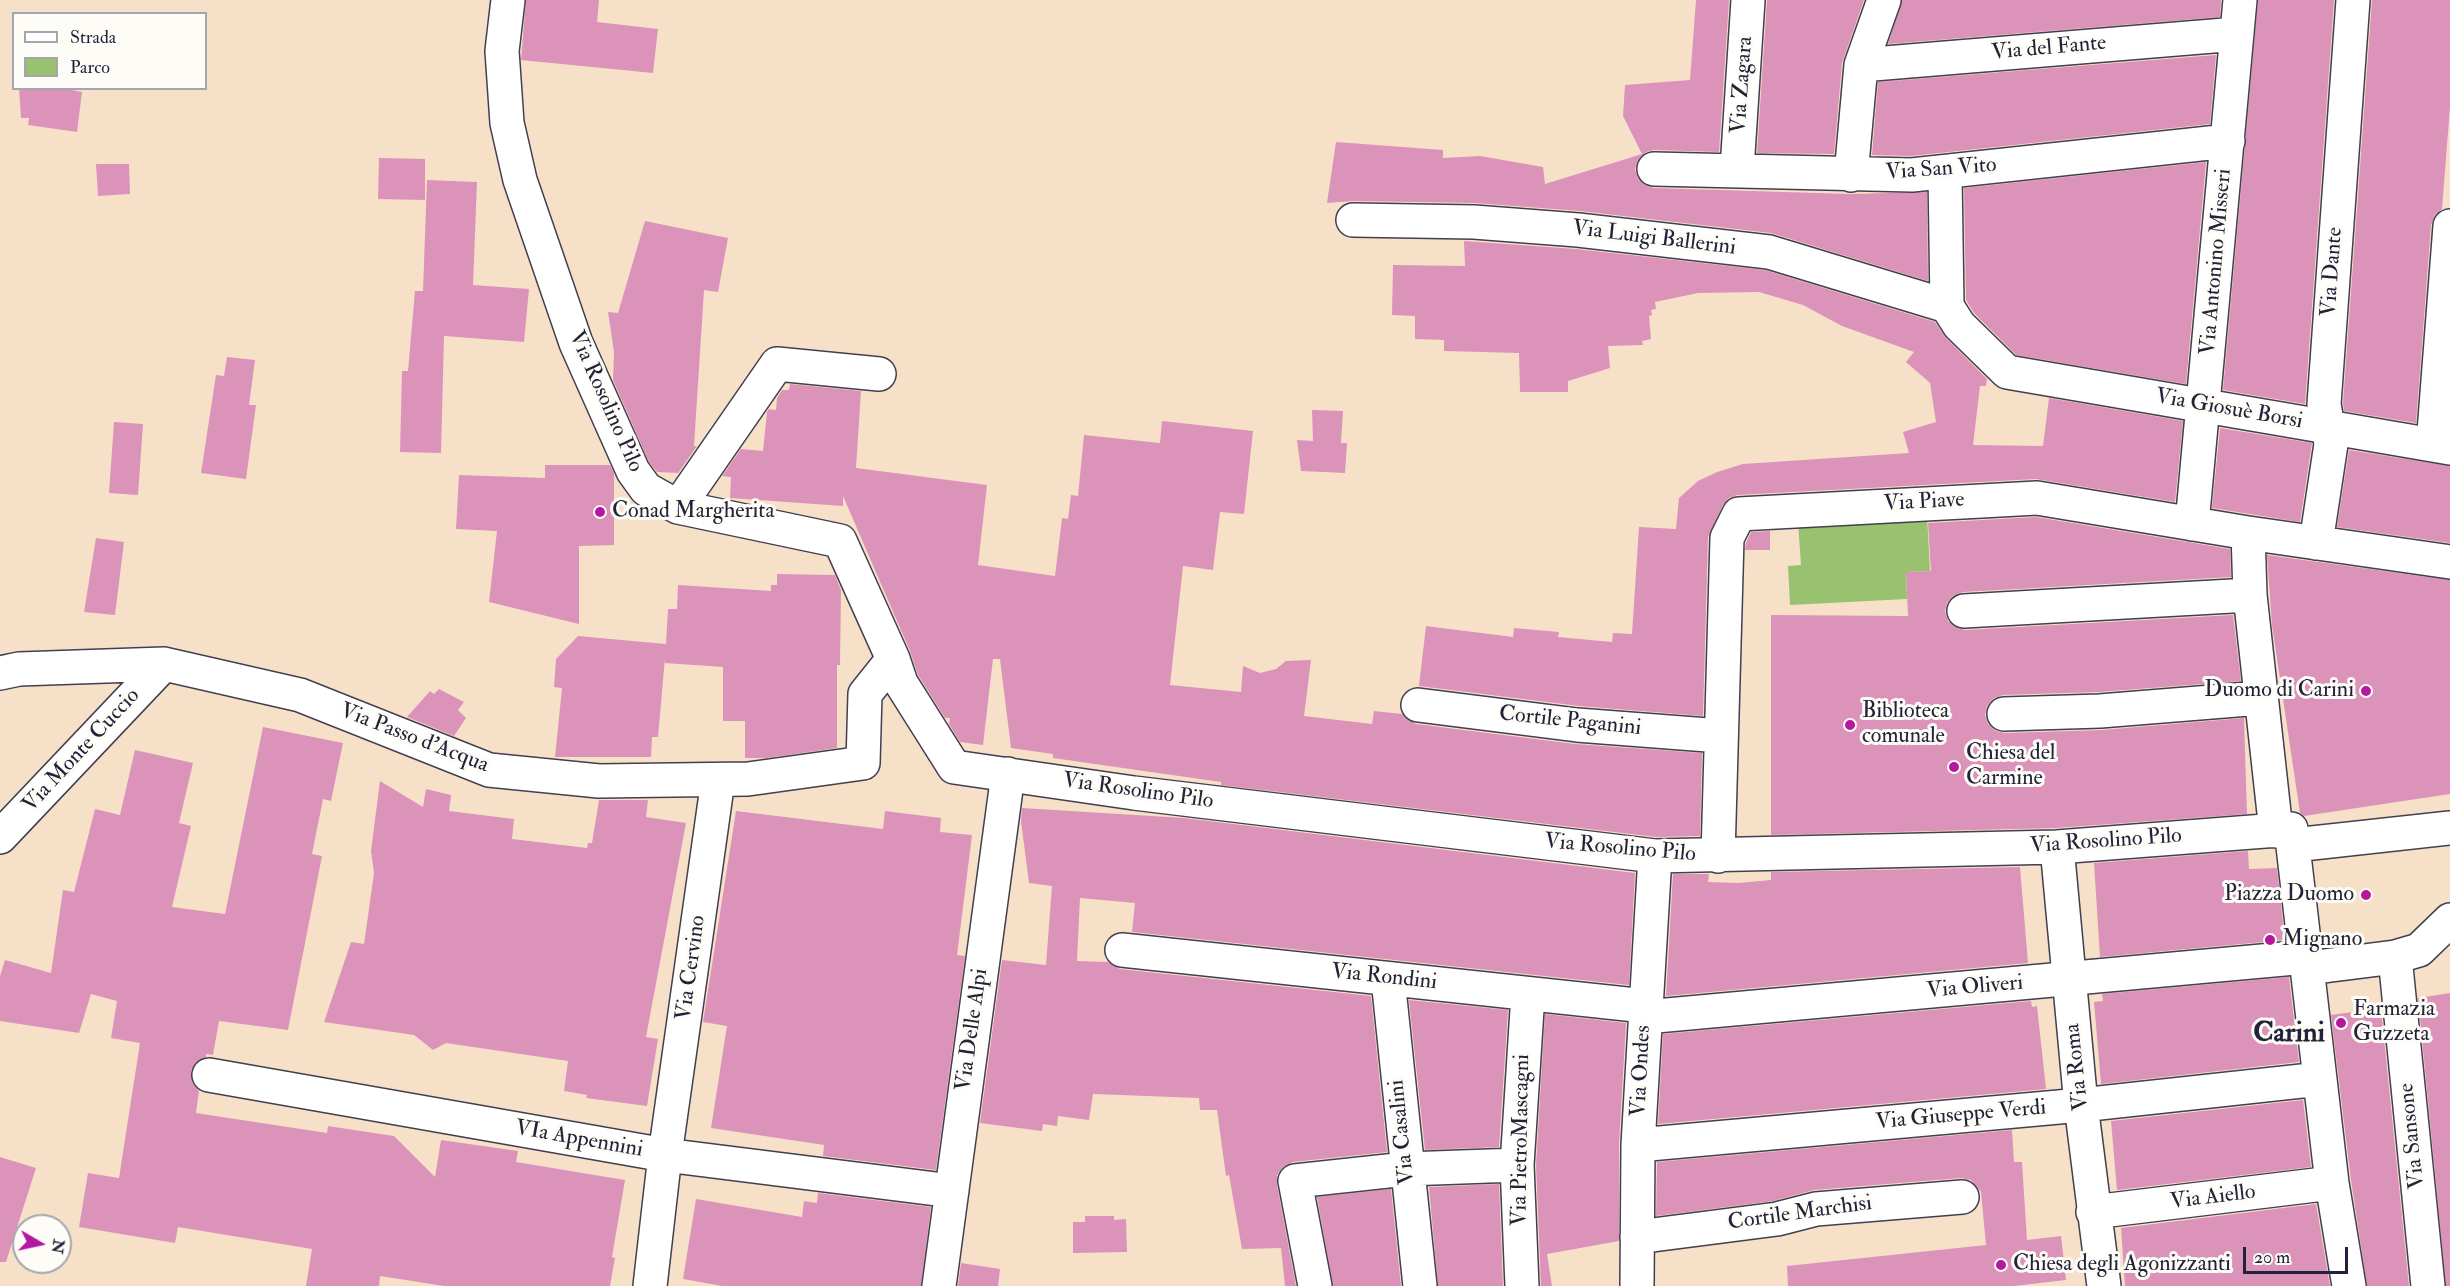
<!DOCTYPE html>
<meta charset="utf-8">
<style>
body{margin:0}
#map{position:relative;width:2450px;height:1286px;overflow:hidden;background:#f6e1c8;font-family:"IM FELL Double Pica",serif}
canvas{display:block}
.legend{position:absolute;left:12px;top:12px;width:195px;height:78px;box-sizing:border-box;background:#fdfcf7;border:2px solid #a5a5ac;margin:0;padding:8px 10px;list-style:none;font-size:18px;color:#22223b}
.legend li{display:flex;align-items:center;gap:12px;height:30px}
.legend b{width:30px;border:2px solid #a5a5ac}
.north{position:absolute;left:12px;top:1214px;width:60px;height:60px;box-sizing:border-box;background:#fdfcf7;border:2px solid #a5a5ac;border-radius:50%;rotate:99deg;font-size:16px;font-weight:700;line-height:24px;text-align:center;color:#22223b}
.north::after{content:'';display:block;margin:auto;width:21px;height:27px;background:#b5179e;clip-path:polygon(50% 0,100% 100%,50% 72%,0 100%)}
.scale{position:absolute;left:2243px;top:1247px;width:105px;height:27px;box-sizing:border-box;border:3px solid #22223b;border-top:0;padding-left:8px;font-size:18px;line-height:21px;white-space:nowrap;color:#22223b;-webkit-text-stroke:4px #fdfcf7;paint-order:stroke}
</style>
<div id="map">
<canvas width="2450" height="1286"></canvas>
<ul class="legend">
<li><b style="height:8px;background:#fff"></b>Strada</li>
<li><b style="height:16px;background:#98c26f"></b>Parco</li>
</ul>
<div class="north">N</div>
<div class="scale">20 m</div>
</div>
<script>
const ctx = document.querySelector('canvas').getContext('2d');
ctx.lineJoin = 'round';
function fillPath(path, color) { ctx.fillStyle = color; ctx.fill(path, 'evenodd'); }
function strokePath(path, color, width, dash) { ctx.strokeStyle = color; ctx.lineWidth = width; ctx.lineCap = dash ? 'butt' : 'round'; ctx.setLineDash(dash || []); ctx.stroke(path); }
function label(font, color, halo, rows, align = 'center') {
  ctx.font = font + ' "IM FELL Double Pica",serif'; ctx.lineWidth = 6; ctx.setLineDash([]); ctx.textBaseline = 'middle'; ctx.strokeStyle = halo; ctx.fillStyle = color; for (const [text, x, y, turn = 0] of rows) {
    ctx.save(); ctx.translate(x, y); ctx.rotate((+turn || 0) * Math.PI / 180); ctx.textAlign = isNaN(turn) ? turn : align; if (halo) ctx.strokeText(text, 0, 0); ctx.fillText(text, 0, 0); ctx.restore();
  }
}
const green = new Path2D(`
 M 1927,515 L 1930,571 L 1906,572 L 1907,599 L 1790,605 L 1788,566 L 1801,565 L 1798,522 Z`);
const building = new Path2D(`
 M 526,0 L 599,0 L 597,22 L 658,29 L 653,73 L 521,60 Z
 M 1696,0 L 1729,0 L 1719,152 L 1654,150 L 1646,152 L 1638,160 L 1635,169 L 1638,178 L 1645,185 L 1654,188 L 1850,194 L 1927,192 L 1928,281 L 1771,233 L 1580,211 L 1475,203 L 1353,201 L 1327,203 L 1336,142 L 1443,150 L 1443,158 L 1480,156 L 1543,167 L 1545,184 L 1642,154 L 1623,116 L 1625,85 L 1690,80 Z
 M 1767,0 L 1864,0 L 1842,63 L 1834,154 L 1757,153 Z
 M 1902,0 L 2221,0 L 2220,17 L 1888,44 Z
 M 2258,0 L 2334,0 L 2305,404 L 2223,390 Z
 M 2372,0 L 2450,0 L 2450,107 L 2442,209 L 2435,215 L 2431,225 L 2416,423 L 2344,411 L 2343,403 Z
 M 2216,55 L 2210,124 L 1911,156 L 1872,155 L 1878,82 Z
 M 19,88 L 62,88 L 82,92 L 77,132 L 28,125 L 29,118 L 21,118 Z
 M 379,158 L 425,159 L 425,200 L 378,199 Z
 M 2206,162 L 2186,384 L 2016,355 L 1974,313 L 1966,300 L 1964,188 Z
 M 96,164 L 129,164 L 130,194 L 98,196 Z
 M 427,180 L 477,182 L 473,285 L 529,289 L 524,342 L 444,336 L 441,453 L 400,452 L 402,371 L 408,371 L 415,291 L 423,291 Z
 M 645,221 L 728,238 L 718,292 L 704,290 L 694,446 L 697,446 L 678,473 L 657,472 L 649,462 L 613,380 L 614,352 L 608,312 L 618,313 Z
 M 1464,241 L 1576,249 L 1765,270 L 1935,322 L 1946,338 L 1987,379 L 1986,386 L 1980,386 L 1973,445 L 2043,446 L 2049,398 L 2183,421 L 2175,502 L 2036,479 L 1737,495 L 1729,498 L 1723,505 L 1708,537 L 1703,716 L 1579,706 L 1419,686 L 1426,626 L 1513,637 L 1514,628 L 1559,632 L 1558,637 L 1612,642 L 1613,633 L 1632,634 L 1639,527 L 1676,529 L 1679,498 L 1698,481 L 1717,472 L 1743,464 L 1909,453 L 1903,432 L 1936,422 L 1930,383 L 1906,362 L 1914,352 L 1842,326 L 1803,305 L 1759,292 L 1698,293 L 1655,302 L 1656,309 L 1651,310 L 1652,315 L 1649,316 L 1651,339 L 1642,341 L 1643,345 L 1608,346 L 1610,368 L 1568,381 L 1568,392 L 1520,392 L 1519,353 L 1444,351 L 1444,340 L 1415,339 L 1415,316 L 1392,315 L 1393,265 L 1465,266 Z
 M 227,357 L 255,360 L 249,405 L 256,405 L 246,479 L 201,473 L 216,375 L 224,376 Z
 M 790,384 L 861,391 L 856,468 L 987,485 L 978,565 L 1055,576 L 1062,518 L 1068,519 L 1071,495 L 1078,496 L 1084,435 L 1160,443 L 1162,421 L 1253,431 L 1244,514 L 1220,512 L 1213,570 L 1183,566 L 1170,685 L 1241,692 L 1243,666 L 1260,673 L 1276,669 L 1286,661 L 1311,660 L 1304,716 L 1372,724 L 1374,711 L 1402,714 L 1407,720 L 1416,724 L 1575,744 L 1702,753 L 1700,836 L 1656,837 L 1221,785 L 1221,782 L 1053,758 L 1053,754 L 1011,748 L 1000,659 L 993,659 L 983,745 L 960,742 L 949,724 L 950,718 L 945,718 L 918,675 L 910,651 L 843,496 L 843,506 L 730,498 L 731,477 L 722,476 L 741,449 L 763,451 L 767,412 L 769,409 L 776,410 L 777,398 L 782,390 L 789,390 Z
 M 1312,410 L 1343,411 L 1341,443 L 1347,443 L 1345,473 L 1301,471 L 1297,440 L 1313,441 Z
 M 114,422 L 143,424 L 138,495 L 109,493 Z
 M 2220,428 L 2312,443 L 2300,522 L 2212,508 Z
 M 2349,450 L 2450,466 L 2450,543 L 2337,527 Z
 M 545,465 L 610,465 L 614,473 L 614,545 L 579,546 L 579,624 L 489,602 L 497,531 L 456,529 L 459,475 L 545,478 Z
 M 2036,517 L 2230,549 L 2231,577 L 1963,592 L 1953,596 L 1947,603 L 1945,611 L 1948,621 L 1955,627 L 1965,630 L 2233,615 L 2241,681 L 2099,692 L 2003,695 L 1994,698 L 1987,706 L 1985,715 L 1988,724 L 1996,731 L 2005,733 L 2102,730 L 2244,718 L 2247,814 L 2056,828 L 1771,835 L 1771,615 L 1908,616 L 1906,572 L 1931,571 L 1928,523 Z
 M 1770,531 L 1770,550 L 1745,550 L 1746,543 L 1751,532 Z
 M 96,538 L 124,542 L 115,615 L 84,612 Z
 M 2267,555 L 2450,580 L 2450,794 L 2304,816 L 2300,813 L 2272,625 Z
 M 777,574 L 835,575 L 841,590 L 840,665 L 837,665 L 837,748 L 766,758 L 745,758 L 745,721 L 723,721 L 723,667 L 665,663 L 665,658 L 658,737 L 652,737 L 651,757 L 555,757 L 562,688 L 554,687 L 556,659 L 578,636 L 666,644 L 668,609 L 677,609 L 678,585 L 771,591 L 771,585 L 777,585 Z
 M 439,689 L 464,702 L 458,710 L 466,718 L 454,736 L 407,717 L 430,691 L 434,694 Z
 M 263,727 L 343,743 L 331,801 L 323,799 L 312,854 L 322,856 L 288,1030 L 219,1021 L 213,1055 L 206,1054 L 206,1057 L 195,1063 L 191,1071 L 192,1082 L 199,1091 L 196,1113 L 327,1133 L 328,1126 L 394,1136 L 435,1177 L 441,1140 L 518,1151 L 516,1162 L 625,1180 L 612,1257 L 615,1258 L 610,1286 L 444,1286 L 380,1276 L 379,1286 L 306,1286 L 312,1249 L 178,1227 L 175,1243 L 79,1227 L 88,1173 L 119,1178 L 140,1043 L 111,1038 L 117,1001 L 91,994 L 79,1033 L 0,1021 L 0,976 L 5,960 L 51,973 L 63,890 L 74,892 L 95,809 L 120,815 L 135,750 L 193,763 L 179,823 L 191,826 L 172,907 L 225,914 Z
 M 380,781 L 423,807 L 426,789 L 451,795 L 449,811 L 514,819 L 512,839 L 587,848 L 588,843 L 592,843 L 599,800 L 648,800 L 646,817 L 686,823 L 646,1037 L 658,1039 L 647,1106 L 586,1098 L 587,1095 L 564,1091 L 568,1061 L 446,1043 L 433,1050 L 414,1035 L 324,1022 L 351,942 L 364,944 L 374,873 L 371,851 Z
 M 1022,808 L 1184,818 L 1635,873 L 1629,985 L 1132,932 L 1135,903 L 1080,898 L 1077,961 L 1108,962 L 1120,969 L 1371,996 L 1387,1152 L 1293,1162 L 1283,1167 L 1277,1175 L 1277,1185 L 1296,1286 L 1285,1286 L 1281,1248 L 1242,1249 L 1229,1175 L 1226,1176 L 1217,1110 L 1200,1110 L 1199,1098 L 1093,1094 L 1089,1120 L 1058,1116 L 1057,1126 L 1043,1124 L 1042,1131 L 980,1123 L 1002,960 L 1046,965 L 1052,886 L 1029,883 L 1021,821 Z
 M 736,811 L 883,829 L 885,811 L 941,818 L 940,832 L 972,835 L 957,955 L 965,956 L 936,1170 L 823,1156 L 824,1145 L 711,1128 L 727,1026 L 703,1022 Z
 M 2248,851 L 2249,869 L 2277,868 L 2285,940 L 2100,957 L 2094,863 Z
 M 2020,867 L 2028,963 L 1666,996 L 1673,874 L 1709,874 L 1708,882 L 1739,883 L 1771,880 L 1771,872 Z
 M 2289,977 L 2299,1062 L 2101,1084 L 2094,1002 L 2103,1001 L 2102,994 Z
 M 2450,993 L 2450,1286 L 2446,1286 L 2418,998 Z
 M 1409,1000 L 1508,1010 L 1499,1147 L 1425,1150 Z
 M 2031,1001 L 2032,1007 L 2037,1006 L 2046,1089 L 1658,1124 L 1663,1034 Z
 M 2381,1008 L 2409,1286 L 2367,1286 L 2351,1180 L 2331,1015 Z
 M 1545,1014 L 1626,1023 L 1619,1144 L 1619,1241 L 1547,1254 L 1552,1286 L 1541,1286 L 1536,1165 Z
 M 2303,1100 L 2311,1167 L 2117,1190 L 2111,1121 Z
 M 2012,1130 L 2014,1162 L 2022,1162 L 2027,1240 L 2061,1236 L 2066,1280 L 2014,1286 L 1788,1286 L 1787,1266 L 1986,1245 L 1981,1192 L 1971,1180 L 1961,1178 L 1814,1190 L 1773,1201 L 1656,1216 L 1657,1162 Z
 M 0,1157 L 36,1168 L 6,1262 L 0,1262 Z
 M 1499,1184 L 1503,1286 L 1438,1286 L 1429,1187 Z
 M 1391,1189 L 1401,1286 L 1333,1286 L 1317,1197 Z
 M 818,1193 L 931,1207 L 921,1286 L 722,1286 L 683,1279 L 696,1199 L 802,1217 L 804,1201 L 817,1203 Z
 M 2316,1204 L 2330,1286 L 2125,1286 L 2121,1228 Z
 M 1085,1216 L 1114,1216 L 1114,1220 L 1126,1219 L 1127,1252 L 1073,1253 L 1073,1222 L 1085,1222 Z
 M 961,1263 L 1000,1269 L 998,1286 L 958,1286 Z`);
const minor = new Path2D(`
 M 508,0 L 502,51 L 507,123 L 520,180 L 576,343 L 633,471 L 646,489 L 678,507 L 840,541 L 893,659 L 901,683 L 954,767 L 1134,793 L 1655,856 L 2057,847 L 2291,829 L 2332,1183 L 2349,1286
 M 1861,65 L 2237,34
 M 1654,169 L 1912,175 L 2228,141
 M 1737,169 L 1748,0
 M 1945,173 L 1947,306 L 1959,325 L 2007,372 L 2450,448
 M 1851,175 L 1861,65 L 1884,0
 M 1353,220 L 1474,222 L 1578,230 L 1769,252 L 1947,306
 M 2433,445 L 2450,226
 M 678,507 L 777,364 L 879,374
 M 2192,524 L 2240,0
 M 2248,533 L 2250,595 L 2276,831
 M 2316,543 L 2331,444 L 2324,404 L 2353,0
 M 1964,611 L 2250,595
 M 0,673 L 19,669 L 164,664 L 300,695 L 489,770 L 599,781 L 748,779 L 863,763 L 865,694 L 893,659
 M 1418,705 L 1577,725 L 1721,736
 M 2004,714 L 2100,711 L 2261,698
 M 0,837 L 164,664
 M 2294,845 L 2450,828
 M 2057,847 L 2081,1105 L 2104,1286
 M 1718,856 L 1727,538 L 1739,514 L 2037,498 L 2248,533 L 2450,562
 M 1122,950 L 1645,1006
 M 2395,957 L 2428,1286
 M 2308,968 L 2395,957 L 2419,950 L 2450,920
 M 1388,979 L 1420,1286
 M 1645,1017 L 2306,957
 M 209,1075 L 665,1155 L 952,1191
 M 1638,1145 L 2081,1105 L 2320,1079
 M 2093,1212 L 2332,1183
 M 1637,1237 L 1777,1219 L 1816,1209 L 1962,1197
 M 650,1286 L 665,1155 L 718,780
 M 939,1286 L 1008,774
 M 1315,1286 L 1295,1181 L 1406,1169 L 1517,1165
 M 1522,1286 L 1517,1165 L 1528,994
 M 1637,1286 L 1638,1145 L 1655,856`);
const markers = [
 [600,512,6,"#b5179e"],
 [2366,691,6,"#b5179e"],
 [1850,725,6,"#b5179e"],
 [1954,767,6,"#b5179e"],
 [2366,895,6,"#b5179e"],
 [2270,940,6,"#b5179e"],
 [2341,1023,6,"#b5179e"],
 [2001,1265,6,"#b5179e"]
];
const streetNames = [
 ["Via del Fante",2049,49,-5],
 ["Via Zagara",1743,85,-86],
 ["Via San Vito",1941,170,-4],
 ["Via Luigi Ballerini",1654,239,7],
 ["Via Antonino Misseri",2217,262,-85],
 ["Via Dante",2333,272,-86],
 ["Via Rosolino Pilo",605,402,66],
 ["Via Giosuè Borsi",2229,410,10],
 ["Via Piave",1924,503,-3],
 ["Cortile Paganini",1570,722,6],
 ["Via Passo d'Acqua",414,739,21],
 ["Via Monte Cuccio",82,751,-47],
 ["Via Rosolino Pilo",1138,792,8],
 ["Via Rosolino Pilo",2106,842,-4],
 ["Via Rosolino Pilo",1620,849,5],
 ["Via Cervino",692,968,-82],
 ["Via Rondini",1384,978,6],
 ["Via Oliveri",1975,988,-5],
 ["Via Delle Alpi",973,1030,-82],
 ["Via Roma",2078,1067,-96],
 ["Via Ondes",1642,1071,-87],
 ["Via Giuseppe Verdi",1961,1116,-5],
 ["Via Casalini",1403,1132,-96],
 ["Via Sansone",2413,1136,-96],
 ["VIa Appennini",579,1140,10],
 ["Via PietroMascagni",1522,1140,-89],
 ["Via Aiello",2213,1198,-7],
 ["Cortile Marchisi",1800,1214,-8]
];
const poiNames = [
 ["Conad Margherita",612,512],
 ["Duomo di Carini",2354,691,"right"],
 ["Biblioteca",1862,712],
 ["comunale",1862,737],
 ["Chiesa del",1966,754],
 ["Carmine",1966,779],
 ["Piazza Duomo",2354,895,"right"],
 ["Mignano",2282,940],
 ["Farmazia",2353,1010],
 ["Guzzeta",2353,1035],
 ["Chiesa degli Agonizzanti",2013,1265]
];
const districtNames = [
 ["Carini",2289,1035]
];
fillPath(green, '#98c26f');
fillPath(building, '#dc93ba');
strokePath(minor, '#423f50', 36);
strokePath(minor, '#fff', 33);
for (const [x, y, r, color] of markers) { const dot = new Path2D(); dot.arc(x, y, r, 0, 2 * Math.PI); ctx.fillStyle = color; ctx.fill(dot); strokePath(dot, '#fdfcf7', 2); }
label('22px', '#22223b', '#fdfcf7', streetNames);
label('22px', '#22223b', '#fdfcf7', poiNames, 'left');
label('bold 28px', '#22223b', '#fdfcf7', districtNames);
</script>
